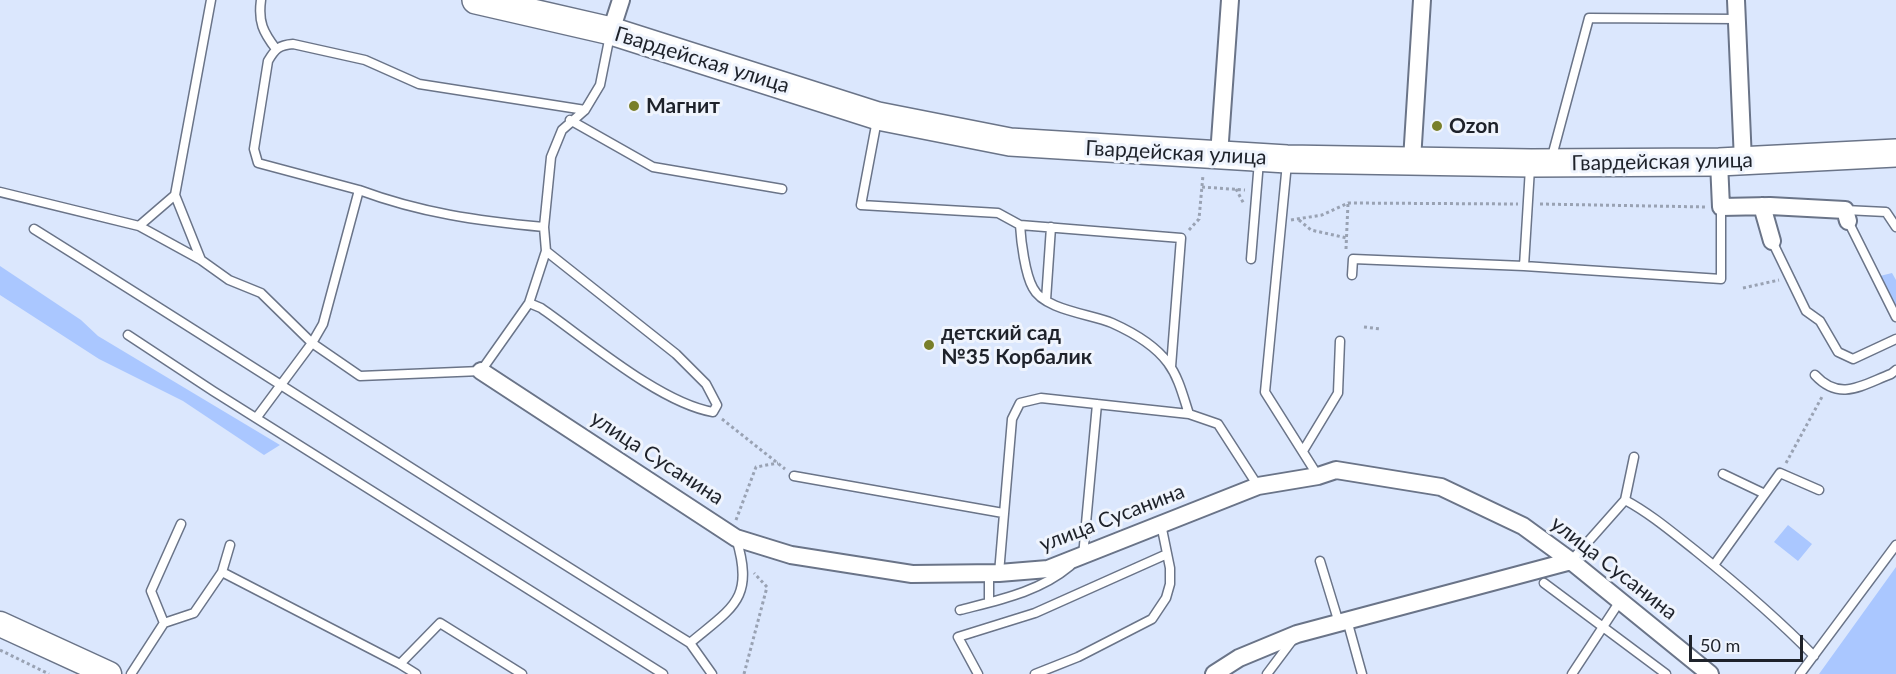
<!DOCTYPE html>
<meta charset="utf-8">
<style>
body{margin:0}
#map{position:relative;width:1896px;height:674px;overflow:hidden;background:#dbe7fd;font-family:Lato,sans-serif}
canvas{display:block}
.scale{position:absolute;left:1689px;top:635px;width:114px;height:27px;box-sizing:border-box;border:3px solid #1e222a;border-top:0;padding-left:8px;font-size:18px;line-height:21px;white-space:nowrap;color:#1e222a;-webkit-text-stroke:4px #eff4fd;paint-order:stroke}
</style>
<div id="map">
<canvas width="1896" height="674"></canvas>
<div class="scale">50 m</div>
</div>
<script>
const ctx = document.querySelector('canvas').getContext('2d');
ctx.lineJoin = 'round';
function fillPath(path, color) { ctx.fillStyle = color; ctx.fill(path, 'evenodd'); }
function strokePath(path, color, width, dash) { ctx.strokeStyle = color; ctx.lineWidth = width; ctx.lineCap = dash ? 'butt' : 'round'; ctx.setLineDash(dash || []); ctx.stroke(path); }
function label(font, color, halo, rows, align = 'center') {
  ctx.font = font + ' Lato,sans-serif'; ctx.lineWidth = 6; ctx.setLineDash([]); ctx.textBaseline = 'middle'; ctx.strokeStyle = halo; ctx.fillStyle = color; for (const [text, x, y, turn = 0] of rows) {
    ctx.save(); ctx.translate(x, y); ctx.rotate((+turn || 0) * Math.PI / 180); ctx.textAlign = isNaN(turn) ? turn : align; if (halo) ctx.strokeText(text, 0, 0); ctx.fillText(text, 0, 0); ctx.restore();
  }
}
const green = new Path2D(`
 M 0,266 L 81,320 L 98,336 L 280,445 L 264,455 L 183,401 L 99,359 L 0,295 Z
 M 1892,273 L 1896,280 L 1896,309 L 1880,276 Z
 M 1788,525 L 1812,544 L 1798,561 L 1774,542 Z
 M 1896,567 L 1896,674 L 1819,674 Z`);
const path = new Path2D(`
 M 1202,187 L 1245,190
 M 1236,189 L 1244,204
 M 1540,204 L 1707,207
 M 1291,220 L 1322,215 L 1348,203 L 1518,204
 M 1299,220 L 1311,230 L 1347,238
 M 1189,230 L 1199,219 L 1203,175
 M 1346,249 L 1348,203
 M 1743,288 L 1779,280
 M 1364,327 L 1381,329
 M 722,419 L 785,469
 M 1786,463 L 1823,395
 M 736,520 L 756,467 L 778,463
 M 0,650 L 49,674
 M 744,674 L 767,587 L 754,573`);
const lane = new Path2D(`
 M 261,0 C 258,22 263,32 276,49
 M 570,120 L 653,167 L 782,189
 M 877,120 L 861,205 L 998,213 L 1020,225 C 1021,241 1025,274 1033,288 C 1044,310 1091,314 1112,323 C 1132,332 1155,345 1168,363 C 1179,378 1183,396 1189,414
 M 1551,160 L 1589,18 L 1737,19
 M 1287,163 L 1265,392 L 1318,476
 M 359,190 L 258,163 L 254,149 L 268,61 C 275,49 279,45 293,44 L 365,60 L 419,84 L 585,110
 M 0,192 L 139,226 L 201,260 L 229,280 L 261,293 L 312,343 L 360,376 L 481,371 L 529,303 L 541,308 C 587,340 660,403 713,412 L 717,405 L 706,384 L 676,354 L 546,251
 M 1845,210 L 1886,212 L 1896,227
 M 1848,221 L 1896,317
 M 1020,225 L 1181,238 L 1171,367
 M 139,226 L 175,195
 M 34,229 C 253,366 470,507 690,643 L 712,674
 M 1772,241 L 1806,311 L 1820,321 L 1838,352 L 1853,359 L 1896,339
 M 1251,259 L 1259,161
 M 201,260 L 175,195 L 211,0
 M 1524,266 L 1530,168
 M 1352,275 L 1353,259 L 1524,266 L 1721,279 L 1721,207
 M 1046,300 L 1051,227
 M 529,303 L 546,251 L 544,227 L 551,157 L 562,130 L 585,110 L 600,85 L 610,35
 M 128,335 L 213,391 L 663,674
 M 1815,375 C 1840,402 1862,385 1891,374 L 1896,370
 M 257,417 L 312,343 L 323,324 L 359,190 C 421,213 478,221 544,227
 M 1303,451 L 1338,393 L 1340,341
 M 1634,457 L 1625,500 C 1651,514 1673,533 1696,551 C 1737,584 1777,618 1814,656
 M 1723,474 L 1765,494
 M 794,476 L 1003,513
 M 1083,556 L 1097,404
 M 1320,561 L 1339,623
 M 1571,561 L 1625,500
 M 1714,565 L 1780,473 L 1819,490
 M 222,572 L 400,664 L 440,623 L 522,674
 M 999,573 L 1012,419 L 1020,403 L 1041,398 L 1189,414 L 1218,424 L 1258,486
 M 1544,583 L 1666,674
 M 989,602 L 989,573
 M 960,610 C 999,600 1039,592 1070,566
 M 1347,620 L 1362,674
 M 164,623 L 151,591 L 181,524
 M 690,643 C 733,607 755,599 736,538
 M 400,664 L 416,674
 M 131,674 L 164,623 L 194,613 L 222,572 L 230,545
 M 978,674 L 958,637 L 1035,613 L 1167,554
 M 1035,674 L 1078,657 L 1152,619 L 1166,598 L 1170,584 L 1170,568 L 1161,524
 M 1267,674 L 1294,638
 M 1572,674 L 1620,601
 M 1800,674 L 1896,545`);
const street = new Path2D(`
 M 1736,0 L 1743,161
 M 611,31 L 621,0
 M 1219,155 L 1230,0
 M 1412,160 L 1422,0
 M 1719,162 L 1721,207 L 1770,206 L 1845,210 L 1848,221
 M 1762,206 L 1772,241
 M 481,371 L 736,538 L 791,555 L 912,574 L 999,573 L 1048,569 L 1258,486 L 1318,476 L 1336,470 L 1441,487 L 1523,526 L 1571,561 L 1710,674
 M 1214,674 L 1239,658 L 1297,634 L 1571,561`);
const secondary = new Path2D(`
 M 0,624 L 109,674`);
const primary = new Path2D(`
 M 476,0 L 611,31 L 878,116 L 1010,142 L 1287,159 L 1531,163 L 1719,162 L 1896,153`);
const markers = [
 [634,106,6,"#797f2a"],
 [1437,126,6,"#797f2a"],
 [929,345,6,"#797f2a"]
];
const streetNames = [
 ["Гвардейская улица",702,60,17],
 ["Гвардейская улица",1176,153,3],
 ["Гвардейская улица",1662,162,-1],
 ["улица Сусанина",657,458,33],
 ["улица Сусанина",1112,518,-21],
 ["улица Сусанина",1614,568,38]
];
const poiNames = [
 ["Магнит",646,106],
 ["Ozon",1449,126],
 ["детский сад",941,333],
 ["№35 Корбалик",941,357]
];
fillPath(green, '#aac7ff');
strokePath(lane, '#6a7488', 11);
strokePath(street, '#6a7488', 20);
strokePath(secondary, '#6a7488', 27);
strokePath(primary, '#6a7488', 30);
strokePath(path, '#99a2b3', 3, [3, 3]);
strokePath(lane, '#fff', 8);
strokePath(street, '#fff', 16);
strokePath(secondary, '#fff', 24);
strokePath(primary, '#fff', 27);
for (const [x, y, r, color] of markers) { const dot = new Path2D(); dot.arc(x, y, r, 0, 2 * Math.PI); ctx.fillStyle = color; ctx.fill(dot); strokePath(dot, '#eff4fd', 2); }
label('21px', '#1e222a', '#eff4fd', streetNames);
label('bold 21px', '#1e222a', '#eff4fd', poiNames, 'left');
</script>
